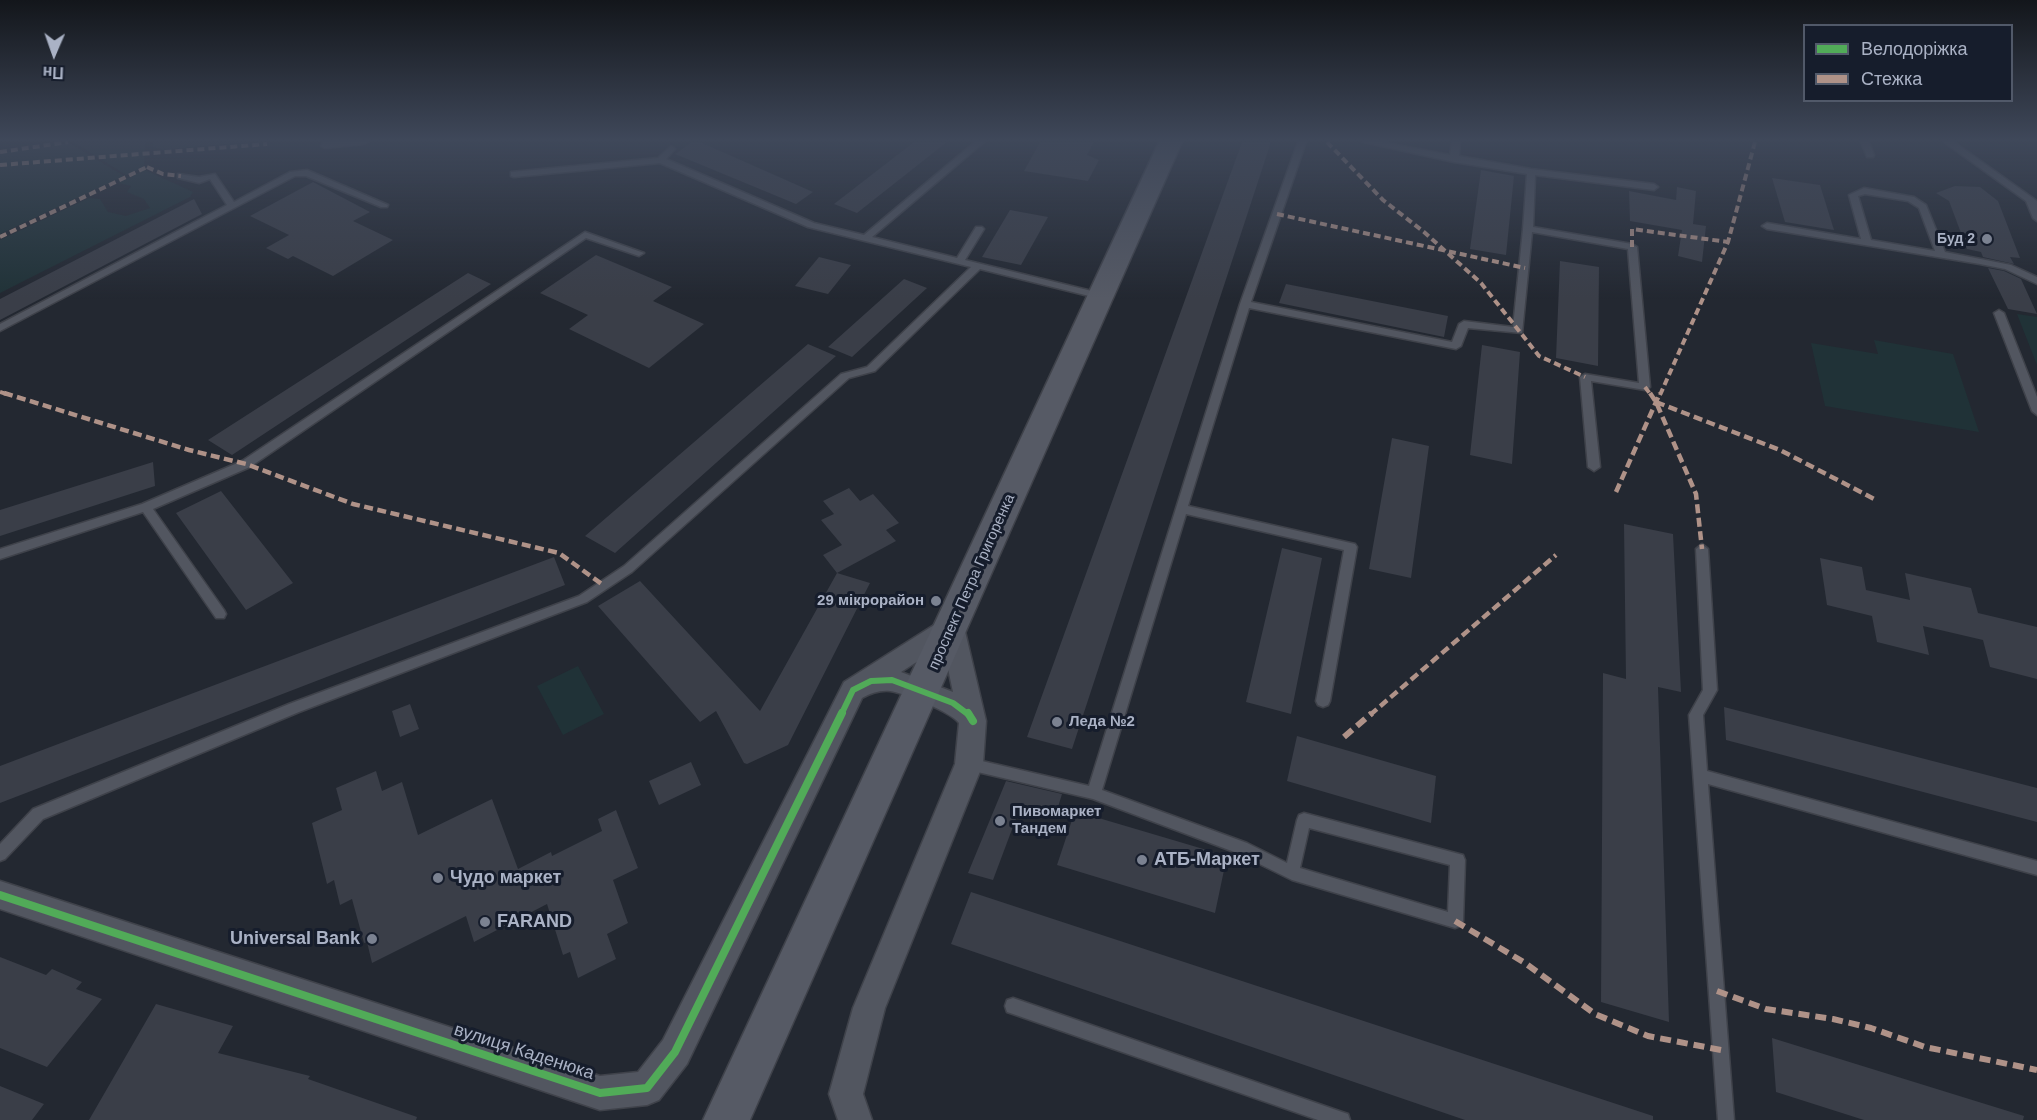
<!DOCTYPE html>
<meta charset="utf-8">
<style>
body{margin:0}
#map{position:relative;width:2037px;height:1120px;overflow:hidden;background:#232831;font-family:Arial,sans-serif}
canvas{display:block}
.legend{position:absolute;left:1803px;top:24px;width:210px;height:78px;box-sizing:border-box;background:#161d2c;border:2px solid #515969;margin:0;padding:8px 10px;list-style:none;font-size:18px;color:#aab2c5}
.legend li{display:flex;align-items:center;gap:12px;height:30px}
.legend b{width:30px;border:2px solid #515969}
.north{position:absolute;left:24px;top:24px;width:60px;height:60px;-webkit-text-stroke:4px #161d2c;paint-order:stroke;rotate:182deg;font-size:16px;font-weight:700;line-height:24px;text-align:center;color:#aab2c5}
.north::after{content:'';display:block;margin:auto;width:21px;height:27px;background:#aab2c5;clip-path:polygon(50% 0,100% 100%,50% 72%,0 100%)}
</style>
<div id="map">
<canvas width="2037" height="1120"></canvas>
<ul class="legend">
<li><b style="height:8px;background:#51ab58"></b>Велодоріжка</li>
<li><b style="height:8px;background:#af9288"></b>Стежка</li>
</ul>
<div class="north">Пн</div>
</div>
<script>
const ctx = document.querySelector('canvas').getContext('2d');
ctx.lineJoin = 'round';
function fillPath(path, color) { ctx.fillStyle = color; ctx.fill(path, 'evenodd'); }
function strokePath(path, color, width, dash) { ctx.strokeStyle = color; ctx.lineWidth = width; ctx.lineCap = dash ? 'butt' : 'round'; ctx.setLineDash(dash || []); ctx.stroke(path); }
function label(font, color, halo, rows, align = 'center') {
  ctx.font = font + ' Arial,sans-serif'; ctx.lineWidth = 6; ctx.setLineDash([]); ctx.textBaseline = 'middle'; ctx.strokeStyle = halo; ctx.fillStyle = color; for (const [text, x, y, turn = 0] of rows) {
    ctx.save(); ctx.translate(x, y); ctx.rotate((+turn || 0) * Math.PI / 180); ctx.textAlign = isNaN(turn) ? turn : align; if (halo) ctx.strokeText(text, 0, 0); ctx.fillText(text, 0, 0); ctx.restore();
  }
}
const green = new Path2D(`
 M 73,142 L 146,142 L 144,167 L 126,175 Z
 M 153,142 L 250,142 L 163,150 L 153,147 Z
 M 70,143 L 124,176 L 0,234 L 0,153 Z
 M 145,170 L 193,192 L 190,197 L 0,293 L 0,240 L 89,198 L 100,199 L 108,212 L 126,216 L 150,208 L 144,199 L 127,192 L 131,186 L 118,183 Z
 M 2017,314 L 2037,317 L 2037,365 Z
 M 1874,340 L 1953,354 L 1979,432 L 1825,406 L 1811,343 L 1878,354 Z
 M 578,666 L 604,714 L 563,735 L 537,686 Z`);
const building = new Path2D(`
 M 692,142 L 700,142 L 813,192 L 796,204 L 675,154 Z
 M 914,142 L 947,142 L 857,213 L 834,204 Z
 M 1040,142 L 1094,142 L 1087,155 L 1099,160 L 1088,181 L 1024,171 Z
 M 1242,142 L 1271,142 L 1072,749 L 1027,737 Z
 M 1481,170 L 1514,176 L 1506,255 L 1470,249 Z
 M 1772,178 L 1820,185 L 1834,230 L 1785,222 Z
 M 313,182 L 370,212 L 353,221 L 393,240 L 333,276 L 293,256 L 288,259 L 266,248 L 289,235 L 250,216 Z
 M 1955,186 L 1980,187 L 1998,201 L 2020,258 L 2010,257 L 2014,264 L 1983,257 L 1981,252 L 1967,249 L 1949,201 L 1936,193 Z
 M 1677,187 L 1696,191 L 1693,224 L 1706,226 L 1702,262 L 1678,256 L 1682,230 L 1630,221 L 1629,191 L 1676,200 Z
 M 194,199 L 202,214 L 0,320 L 0,299 Z
 M 1010,210 L 1048,217 L 1021,265 L 982,257 Z
 M 596,255 L 672,287 L 653,301 L 704,324 L 649,368 L 569,329 L 588,315 L 540,293 Z
 M 819,257 L 851,265 L 828,294 L 795,286 Z
 M 1560,261 L 1599,267 L 1598,366 L 1556,358 Z
 M 1988,268 L 2004,271 L 2021,279 L 2037,314 L 2008,309 Z
 M 468,273 L 491,284 L 232,455 L 208,440 Z
 M 904,279 L 927,288 L 852,357 L 828,347 Z
 M 1286,284 L 1448,316 L 1444,337 L 1279,303 Z
 M 808,344 L 836,356 L 615,553 L 585,536 Z
 M 1482,345 L 1520,352 L 1512,464 L 1470,455 Z
 M 1392,438 L 1429,446 L 1411,578 L 1369,569 Z
 M 153,462 L 155,486 L 0,536 L 0,510 Z
 M 849,488 L 860,501 L 873,494 L 899,523 L 886,530 L 896,541 L 837,573 L 823,555 L 842,545 L 821,520 L 834,514 L 823,501 Z
 M 221,491 L 293,583 L 246,610 L 176,513 Z
 M 1624,524 L 1673,534 L 1681,692 L 1658,687 L 1669,1022 L 1601,1002 L 1603,673 L 1626,679 Z
 M 1282,548 L 1322,558 L 1291,714 L 1246,702 Z
 M 554,557 L 565,585 L 0,803 L 0,766 Z
 M 1820,558 L 1862,567 L 1866,590 L 1910,600 L 1905,573 L 1971,588 L 1978,613 L 2037,627 L 2037,679 L 1990,667 L 1983,640 L 1923,626 L 1929,655 L 1877,642 L 1872,616 L 1827,605 Z
 M 837,573 L 870,583 L 788,745 L 747,764 L 744,763 L 716,711 L 700,722 L 598,606 L 640,581 L 760,711 Z
 M 410,704 L 419,729 L 400,737 L 392,711 Z
 M 1724,707 L 2037,788 L 2037,822 L 1726,740 Z
 M 1297,736 L 1436,776 L 1431,823 L 1287,781 Z
 M 691,762 L 701,785 L 659,805 L 649,781 Z
 M 376,771 L 382,791 L 402,782 L 418,835 L 492,799 L 518,869 L 551,852 L 552,856 L 602,831 L 598,819 L 616,810 L 638,868 L 613,880 L 628,923 L 607,934 L 616,959 L 578,978 L 570,952 L 563,955 L 547,904 L 474,942 L 466,916 L 372,963 L 367,942 L 364,943 L 352,899 L 340,905 L 334,880 L 327,884 L 312,823 L 342,810 L 336,788 Z
 M 1006,781 L 1062,794 L 1055,817 L 1020,808 L 993,880 L 968,873 Z
 M 1075,811 L 1227,856 L 1215,913 L 1057,865 Z
 M 971,892 L 1653,1116 L 1653,1120 L 1465,1120 L 951,944 Z
 M 0,957 L 46,975 L 52,969 L 82,982 L 76,989 L 102,999 L 47,1067 L 0,1048 Z
 M 156,1004 L 233,1026 L 218,1053 L 310,1076 L 308,1079 L 417,1117 L 416,1120 L 89,1120 Z
 M 1772,1038 L 2024,1116 L 2023,1120 L 1864,1120 L 1776,1092 Z
 M 0,1086 L 44,1104 L 32,1120 L 0,1120 Z`);
const lane = new Path2D(`
 M 323,142 L 368,142 L 364,144 L 325,148 L 321,146 Z
 M 975,142 L 984,142 L 872,237 L 957,258 L 976,227 L 982,227 L 984,229 L 965,260 L 1104,294 L 1104,298 L 1101,299 L 980,269 L 875,371 L 849,378 L 632,572 L 587,602 L 299,712 L 43,819 L 5,859 L 0,861 L 0,844 L 33,809 L 289,704 L 579,596 L 624,566 L 841,374 L 867,367 L 971,267 L 808,227 L 660,163 L 514,177 L 511,176 L 511,172 L 658,158 L 671,146 L 675,149 L 666,159 L 814,223 L 864,235 Z
 M 1298,142 L 1306,142 L 1251,302 L 1452,342 L 1459,324 L 1464,321 L 1513,327 L 1523,229 L 1527,174 L 1454,162 L 1363,142 L 1382,142 L 1450,155 L 1452,142 L 1460,142 L 1459,156 L 1531,169 L 1654,184 L 1658,187 L 1654,190 L 1535,175 L 1533,227 L 1632,244 L 1637,247 L 1650,387 L 1645,390 L 1591,381 L 1600,467 L 1594,471 L 1588,467 L 1580,377 L 1585,374 L 1639,383 L 1628,249 L 1532,232 L 1522,333 L 1468,328 L 1461,346 L 1456,349 L 1249,308 L 1188,506 L 1355,544 L 1357,547 L 1330,701 L 1328,705 L 1323,707 L 1318,705 L 1316,701 L 1344,550 L 1186,514 L 1102,790 L 1247,843 L 1287,863 L 1297,820 L 1299,815 L 1304,813 L 1463,855 L 1465,860 L 1463,921 L 1460,926 L 1455,928 L 1292,880 L 1237,853 L 1093,799 L 969,770 L 964,768 L 962,764 L 964,760 L 969,758 L 1089,786 L 1240,304 ZM 1309,828 L 1450,865 L 1448,912 L 1300,868 Z
 M 1861,142 L 1869,142 L 1874,155 L 1873,157 L 1867,157 Z
 M 1944,142 L 1954,142 L 2037,201 L 2037,221 L 2033,218 L 2026,201 Z
 M 307,170 L 388,205 L 387,207 L 381,207 L 306,176 L 295,176 L 0,331 L 0,324 L 227,205 L 210,179 L 199,183 L 178,178 L 178,174 L 199,177 L 215,174 L 234,202 L 290,172 Z
 M 1864,188 L 1914,197 L 1926,205 L 1945,252 L 2011,265 L 2037,277 L 2037,284 L 2005,269 L 1980,264 L 1767,229 L 1762,226 L 1767,223 L 1861,239 L 1849,195 ZM 1865,194 L 1908,201 L 1919,208 L 1935,251 L 1871,240 L 1858,196 Z
 M 585,232 L 644,253 L 639,256 L 636,255 L 586,238 L 250,467 L 153,509 L 224,610 L 226,614 L 224,618 L 216,618 L 143,512 L 0,559 L 0,549 L 142,504 L 242,461 Z
 M 1999,310 L 2004,313 L 2037,397 L 2037,415 L 2032,411 L 1994,313 Z
 M 1702,544 L 1708,549 L 1717,690 L 1703,715 L 1707,771 L 2037,861 L 2037,875 L 1708,784 L 1734,1120 L 1718,1120 L 1689,715 L 1703,690 L 1696,549 Z
 M 1013,998 L 1342,1112 L 1348,1114 L 1350,1120 L 1318,1120 L 1013,1014 L 1007,1012 L 1005,1006 L 1007,1000 Z`);
const street = new Path2D(`
 M 951,617 L 960,620 L 964,627 L 986,721 L 983,764 L 885,1008 L 863,1094 L 872,1120 L 838,1120 L 829,1094 L 853,1008 L 955,764 L 959,723 C 951,712 904,693 890,691 C 880,690 871,693 862,698 L 687,1064 L 659,1100 L 647,1105 L 600,1110 L 0,909 L 0,881 L 600,1076 L 638,1072 L 663,1040 L 844,682 L 942,620 ZM 943,645 L 953,692 L 901,672 Z`);
const secondary = new Path2D(`
 M 1159,142 L 1182,142 L 750,1120 L 703,1120 Z`);
const quietFar2 = new Path2D(`
 M 1327,142 L 1383,200 L 1424,232 L 1481,283 L 1539,356 L 1585,377
 M 0,152 L 68,142
 M 0,165 L 267,144
 M 147,167 L 163,174 L 181,176
 M 1277,214 L 1525,268
 M 0,237 L 147,167
 M 1632,247 L 1632,229 L 1728,242
 M 1645,387 L 1651,395
 M 0,392 L 9,395
 M 1660,395 L 1728,242 L 1755,142`);
const quietFar1 = new Path2D(`
 M 4,393 L 189,450 L 246,464 L 353,504 L 559,553 L 603,585
 M 1650,393 L 1656,402 L 1696,494 L 1702,549
 M 1656,402 L 1780,450 L 1876,500
 M 1616,492 L 1660,393
 M 1370,715 L 1556,555`);
const quiet = new Path2D(`
 M 1344,737 L 1372,713
 M 1455,921 L 1525,963 L 1595,1014 L 1648,1036 L 1721,1050
 M 1717,991 L 1766,1009 L 1833,1019 L 1871,1028 L 1925,1047 L 2037,1070`);
const cyclewayFar1 = new Path2D(`
 M 841,715 L 853,690 L 871,681 L 892,680 L 953,703 L 969,715`);
const cycleway = new Path2D(`
 M 968,713 L 973,721
 M 0,895 L 600,1093 L 647,1088 L 675,1052 L 842,713`);
const markers = [
 [1987,239,6,"#7b8291"],
 [936,601,6,"#7b8291"],
 [1057,722,6,"#7b8291"],
 [1000,821,6,"#7b8291"],
 [1142,860,6,"#7b8291"],
 [438,878,6,"#7b8291"],
 [485,922,6,"#7b8291"],
 [372,939,6,"#7b8291"]
];
const farPoinames = [
 ["Буд 2",1975,239]
];
const streetNames = [
 ["проспект Петра Григоренка",972,582,-66]
];
const poiNames = [
 ["29 мікрорайон",924,601,"right"],
 ["Леда №2",1069,722],
 ["Пивомаркет",1012,812],
 ["Тандем",1012,829]
];
const nearPoinames = [
 ["АТБ-Маркет",1154,860],
 ["Чудо маркет",450,878],
 ["FARAND",497,922],
 ["Universal Bank",360,939,"right"]
];
const nearStreetnames = [
 ["вулиця Каденюка",524,1052,18]
];
fillPath(green, '#203237');
fillPath(building, '#3a3e48');
strokePath(lane, '#3f424a', 3);
strokePath(street, '#3f424a', 3);
strokePath(secondary, '#3f424a', 3);
fillPath(lane, '#525660');
fillPath(street, '#525660');
fillPath(secondary, '#565a65');
strokePath(quietFar2, '#af9288', 4, [7, 4]);
strokePath(quietFar1, '#af9288', 4.5, [9, 4.5]);
strokePath(quiet, '#af9288', 6, [11, 6]);
strokePath(cyclewayFar1, '#51ab58', 6);
strokePath(cycleway, '#51ab58', 8);
const sky = ctx.createLinearGradient(0, 0, 0, 299);
sky.addColorStop(0, '#13161b');
sky.addColorStop(0.47, '#3f485a');
sky.addColorStop(1, '#3f485a00');
ctx.fillStyle = sky;
ctx.fillRect(0, 0, 2037, 299);
for (const [x, y, r, color] of markers) { const dot = new Path2D(); dot.arc(x, y, r, 0, 2 * Math.PI); ctx.fillStyle = color; ctx.fill(dot); strokePath(dot, '#161d2c', 2); }
label('bold 14px', '#aab2c5', '#161d2c', farPoinames, 'right');
label('15px', '#aab2c5', '#161d2c', streetNames);
label('bold 15px', '#aab2c5', '#161d2c', poiNames, 'left');
label('bold 18px', '#aab2c5', '#161d2c', nearPoinames, 'left');
label('18px', '#aab2c5', '#161d2c', nearStreetnames);
</script>
